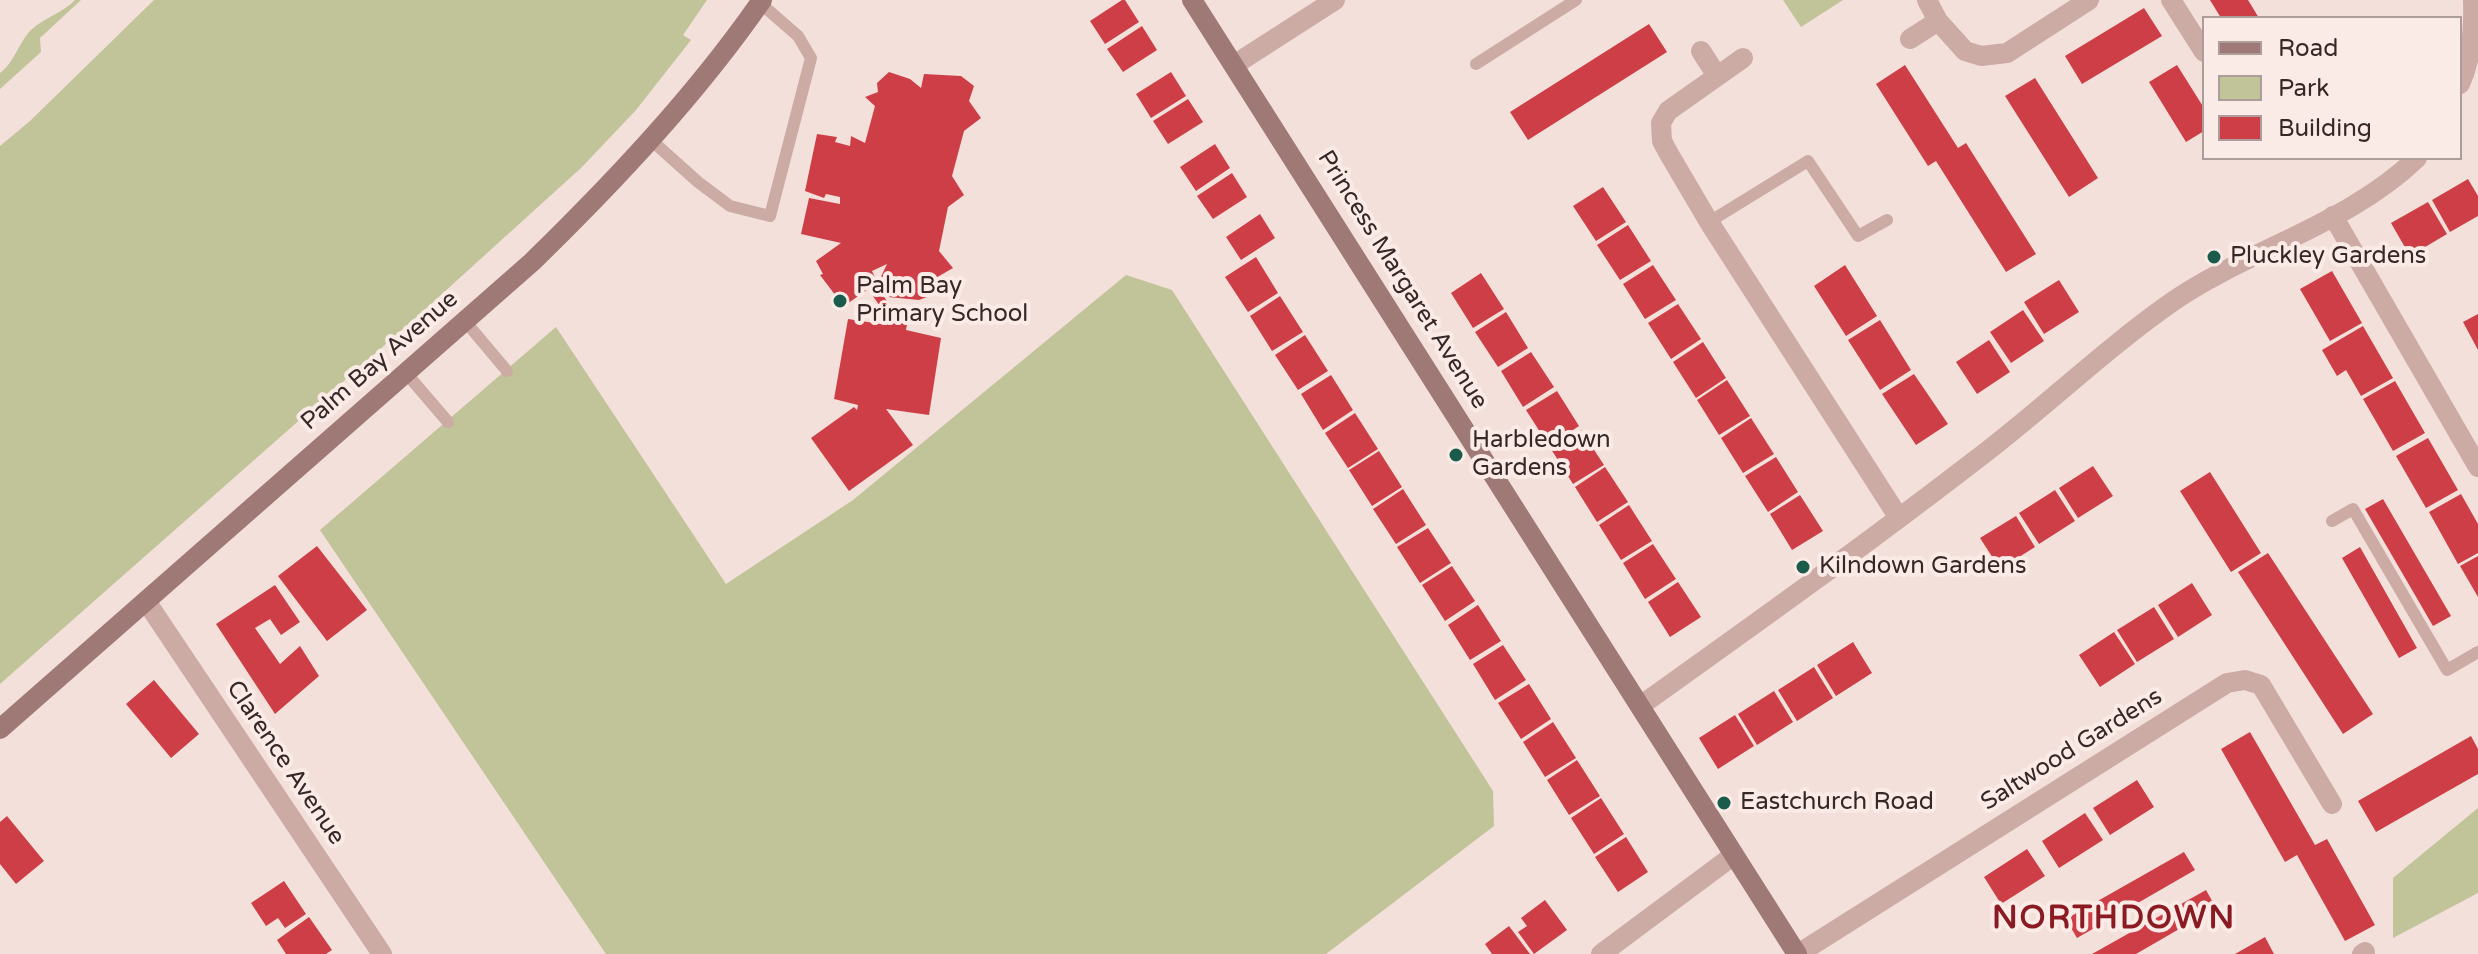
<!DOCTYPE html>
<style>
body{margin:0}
#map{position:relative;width:2478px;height:954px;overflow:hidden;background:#f3e0da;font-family:"Varela Round",sans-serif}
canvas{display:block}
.legend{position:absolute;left:2202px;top:16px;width:260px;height:144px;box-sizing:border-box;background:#faebe7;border:2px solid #ac9d9a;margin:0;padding:10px 14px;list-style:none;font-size:24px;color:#372727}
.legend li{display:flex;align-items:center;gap:16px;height:40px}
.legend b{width:40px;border:2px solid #ac9d9a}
</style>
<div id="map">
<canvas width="2478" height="954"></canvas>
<ul class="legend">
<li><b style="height:10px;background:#9f7976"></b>Road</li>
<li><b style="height:22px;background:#c1c399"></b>Park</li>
<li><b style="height:22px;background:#cd3e46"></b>Building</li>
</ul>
</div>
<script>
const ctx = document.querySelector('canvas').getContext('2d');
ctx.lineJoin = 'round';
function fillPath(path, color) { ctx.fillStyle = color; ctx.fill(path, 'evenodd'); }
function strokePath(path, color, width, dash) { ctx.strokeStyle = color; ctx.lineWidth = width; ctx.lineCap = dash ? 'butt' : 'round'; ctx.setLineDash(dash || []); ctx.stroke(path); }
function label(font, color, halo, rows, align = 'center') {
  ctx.font = font + ' "Varela Round",sans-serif'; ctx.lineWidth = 8; ctx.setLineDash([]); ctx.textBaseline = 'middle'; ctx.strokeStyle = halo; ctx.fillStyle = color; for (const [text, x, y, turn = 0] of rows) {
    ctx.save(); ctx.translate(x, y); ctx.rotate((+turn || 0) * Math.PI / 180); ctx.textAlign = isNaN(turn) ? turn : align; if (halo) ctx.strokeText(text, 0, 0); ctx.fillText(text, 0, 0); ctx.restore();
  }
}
const green = new Path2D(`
 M 75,0 L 81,0 L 40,38 L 41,52 L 0,89 L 0,73 C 14,63 19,42 31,30 C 45,17 63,13 75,0 Z
 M 154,0 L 707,0 L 683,35 L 691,40 L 636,110 L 582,167 L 421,313 L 0,684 L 0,146 L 30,121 Z
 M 1783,0 L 1843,0 L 1801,27 Z
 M 1126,275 L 1172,290 L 1493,791 L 1494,826 L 1326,954 L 606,954 L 320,530 L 556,327 L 726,584 L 853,500 Z
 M 2478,808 L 2478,893 L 2393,938 L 2393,878 Z`);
const building = new Path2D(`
 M 1122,0 L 1125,0 L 1139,22 L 1105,44 L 1090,21 Z
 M 2210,0 L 2248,0 L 2259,18 L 2221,18 Z
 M 2144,8 L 2162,36 L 2082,84 L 2065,56 Z
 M 1649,24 L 1667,52 L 1528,140 L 1510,112 Z
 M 1142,26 L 1157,50 L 1123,72 L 1107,49 Z
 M 1905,65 L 1958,148 L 1966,143 L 2036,254 L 2006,272 L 1936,161 L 1928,166 L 1876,84 Z
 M 2177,65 L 2204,108 L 2204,131 L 2186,142 L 2149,82 Z
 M 889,72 L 910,79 L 921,88 L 924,74 L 961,76 L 974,86 L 969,101 L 981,118 L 964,131 L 952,176 L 964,195 L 948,207 L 939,251 L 953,268 L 934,279 L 932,295 L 919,300 L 888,297 L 879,281 L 887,264 L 872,271 L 877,282 L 875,284 L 896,314 L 903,314 L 908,319 L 906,330 L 941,338 L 929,415 L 886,409 L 913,445 L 849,491 L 811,438 L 854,407 L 857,410 L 858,405 L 834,399 L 848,319 L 887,325 L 889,319 L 868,289 L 847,304 L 842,304 L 820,275 L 823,274 L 816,261 L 841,243 L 801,234 L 809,198 L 840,204 L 840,197 L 826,194 L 824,198 L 805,191 L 817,134 L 837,137 L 835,142 L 850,146 L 851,136 L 865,143 L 875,106 L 865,97 L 878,92 L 877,83 Z
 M 1171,72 L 1186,96 L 1151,118 L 1136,94 Z
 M 2035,78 L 2098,178 L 2069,197 L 2005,96 Z
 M 1188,99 L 1203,122 L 1168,144 L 1153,121 Z
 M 1215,144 L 1230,168 L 1196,191 L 1180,167 Z
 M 1232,173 L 1247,197 L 1213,219 L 1197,196 Z
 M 2468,179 L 2478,196 L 2478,216 L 2450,232 L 2432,200 Z
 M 1603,187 L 1626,222 L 1596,241 L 1573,206 Z
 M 2428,202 L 2447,234 L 2410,256 L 2391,223 Z
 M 1260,214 L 1275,238 L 1241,260 L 1226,237 Z
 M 1628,225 L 1651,261 L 1620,280 L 1597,245 Z
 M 1256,257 L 1278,293 L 1248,312 L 1225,277 Z
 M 1653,265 L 1676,300 L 1645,319 L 1623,284 Z
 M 1845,265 L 1877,316 L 1846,336 L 1814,286 Z
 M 2332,271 L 2362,323 L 2330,341 L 2300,289 Z
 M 1481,273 L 1504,309 L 1473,328 L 1451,293 Z
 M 2059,280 L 2079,312 L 2044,334 L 2024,302 Z
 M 1280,296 L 1303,332 L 1272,351 L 1250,316 Z
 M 1678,304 L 1701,339 L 1671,359 L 1648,323 Z
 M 2023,310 L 2044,341 L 2011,363 L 1990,332 Z
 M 1506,312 L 1528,348 L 1498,367 L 1475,332 Z
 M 2478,314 L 2478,350 L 2463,322 Z
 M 1880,320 L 1911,370 L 1880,390 L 1848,340 Z
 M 2363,326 L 2393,378 L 2361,396 L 2346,370 L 2337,376 L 2322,350 Z
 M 1305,335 L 1328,371 L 1298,390 L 1275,355 Z
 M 1989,340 L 2010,372 L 1977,394 L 1956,362 Z
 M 1703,342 L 1726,378 L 1696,398 L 1673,362 Z
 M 1531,352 L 1554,387 L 1523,407 L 1501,371 Z
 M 1914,374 L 1948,424 L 1916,445 L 1882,394 Z
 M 1331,375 L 1353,410 L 1323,430 L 1301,394 Z
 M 1727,380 L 1750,416 L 1719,435 L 1697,400 Z
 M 2395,381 L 2425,433 L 2393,451 L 2363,399 Z
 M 1557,391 L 1579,426 L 1549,446 L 1526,410 Z
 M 1355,413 L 1378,449 L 1348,468 L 1325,433 Z
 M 1751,418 L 1774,454 L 1743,473 L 1721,438 Z
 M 1581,430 L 1604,465 L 1573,484 L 1551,449 Z
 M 2428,438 L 2458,490 L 2426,508 L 2396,456 Z
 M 1379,451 L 1402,487 L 1372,506 L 1349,470 Z
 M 1776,457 L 1798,492 L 1768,512 L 1745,476 Z
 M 2093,466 L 2113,496 L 2078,518 L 2059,488 Z
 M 1605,467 L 1628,502 L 1597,522 L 1575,487 Z
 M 2210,472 L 2261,553 L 2231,572 L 2180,491 Z
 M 1403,489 L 1426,525 L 1396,544 L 1373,509 Z
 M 2055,490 L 2075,521 L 2039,544 L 2019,513 Z
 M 2461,494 L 2478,524 L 2478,553 L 2458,564 L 2429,512 Z
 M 1800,495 L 1823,531 L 1792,550 L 1770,514 Z
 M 2383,499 L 2451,616 L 2433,626 L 2365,509 Z
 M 1629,505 L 1652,541 L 1621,560 L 1599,525 Z
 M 2016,516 L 2035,547 L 2000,569 L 1980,538 Z
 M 1428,528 L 1451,563 L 1420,583 L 1397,547 Z
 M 1653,544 L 1676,579 L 1645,599 L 1623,563 Z
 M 317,546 L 367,610 L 327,641 L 278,576 Z
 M 2360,547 L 2417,648 L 2399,658 L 2342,558 Z
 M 2268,553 L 2373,714 L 2343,734 L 2238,572 Z
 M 2478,556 L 2478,597 L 2460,566 Z
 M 1452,566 L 1475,601 L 1445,621 L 1422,585 Z
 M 1678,582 L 1701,617 L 1670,637 L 1648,602 Z
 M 2192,583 L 2212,615 L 2178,637 L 2158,605 Z
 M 275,585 L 300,622 L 281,635 L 270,619 L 255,628 L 280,664 L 300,646 L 319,676 L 275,714 L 216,624 Z
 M 1478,605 L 1501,641 L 1470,660 L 1448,625 Z
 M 2154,607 L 2174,639 L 2137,662 L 2117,630 Z
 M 2114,632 L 2135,664 L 2100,687 L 2079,655 Z
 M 1853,642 L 1872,673 L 1836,696 L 1817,665 Z
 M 1503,645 L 1526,680 L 1495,700 L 1473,664 Z
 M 1814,667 L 1833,698 L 1797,721 L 1778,690 Z
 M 154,680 L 199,734 L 171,758 L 126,704 Z
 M 1529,684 L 1551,719 L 1521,739 L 1498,703 Z
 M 1774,691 L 1793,722 L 1757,745 L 1738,714 Z
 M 1735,715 L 1754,746 L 1718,769 L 1699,738 Z
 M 1553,722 L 1576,758 L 1545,777 L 1523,742 Z
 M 2250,732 L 2315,845 L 2327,839 L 2375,925 L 2345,941 L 2297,855 L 2285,862 L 2221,749 Z
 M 2471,736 L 2478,749 L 2478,774 L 2376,832 L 2358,801 Z
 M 1577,760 L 1600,796 L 1569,815 L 1547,780 Z
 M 2137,780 L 2154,807 L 2110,835 L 2093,808 Z
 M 1601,798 L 1624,834 L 1594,854 L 1571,818 Z
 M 2085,813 L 2103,840 L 2059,868 L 2042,841 Z
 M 7,816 L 44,861 L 16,884 L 0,864 L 0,822 Z
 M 1626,837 L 1648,872 L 1618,892 L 1595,857 Z
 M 2027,849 L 2045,876 L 2001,904 L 1984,877 Z
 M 2184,852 L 2195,870 L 2077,938 L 2066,919 Z
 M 284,881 L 306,914 L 285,928 L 278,918 L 266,926 L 251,903 Z
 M 2206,890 L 2216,908 L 2200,917 L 2136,954 L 2092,954 Z
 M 1545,900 L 1567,930 L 1534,954 L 1518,932 L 1527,926 L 1521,918 Z
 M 309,917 L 332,950 L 326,954 L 286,954 L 277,940 Z
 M 1509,926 L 1530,954 L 1492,954 L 1485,944 Z
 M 2265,937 L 2274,954 L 2235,954 Z`);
const service = new Path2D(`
 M 1476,64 L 1576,0
 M 650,139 L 698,182 L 730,206 L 770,216 L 811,58 L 798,36 L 760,3
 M 1709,222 L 1808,161 L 1858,236 L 1887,220
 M 465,321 L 507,371
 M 406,373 L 448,422
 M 2332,521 L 2353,509 L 2447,670 L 2478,652`);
const minor = new Path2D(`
 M 1927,0 L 1938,21 L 1965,51 L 1981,56 L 2007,53 L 2089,0
 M 2171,0 L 2204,52
 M 1910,39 L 1938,21
 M 1701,51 L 1717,76
 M 1743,58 L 1668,111 L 1661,123 L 1662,141 L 1669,154 L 1709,222 L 1899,518
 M 1234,65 L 1335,0
 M 2333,216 L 2478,467
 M 146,601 L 382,954
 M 1601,954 L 1734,855
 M 1798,954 L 2227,683 L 2245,680 L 2261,685 L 2332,804
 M 2362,954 L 2365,952`);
const tertiary = new Path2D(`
 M 2460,84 C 2472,58 2474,29 2473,0
 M 1640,706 C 1752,626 1864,546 1973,462 C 2041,411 2102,351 2172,302 C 2249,249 2349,224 2417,158`);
const secondary = new Path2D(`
 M 1192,0 L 1797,954
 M 0,729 L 532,262 C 615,181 696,95 762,0`);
const markers = [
 [2214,257,8,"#1a5b4c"],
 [840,301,8,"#1a5b4c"],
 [1456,455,8,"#1a5b4c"],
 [1803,567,8,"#1a5b4c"],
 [1724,803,8,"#1a5b4c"]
];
const poiNames = [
 ["Pluckley Gardens",2230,257],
 ["Palm Bay",856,287],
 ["Primary School",856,315],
 ["Harbledown",1472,441],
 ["Gardens",1472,469],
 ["Kilndown Gardens",1819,567],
 ["Eastchurch Road",1740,803]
];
const streetNames = [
 ["Princess Margaret Avenue",1402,280,58],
 ["Palm Bay Avenue",380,361,-41],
 ["Saltwood Gardens",2072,750,-32],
 ["Clarence Avenue",285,763,56]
];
const districtNames = [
 ["NORTHDOWN",2114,920]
];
fillPath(green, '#c1c399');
fillPath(building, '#cd3e46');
strokePath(service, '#ccaba5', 12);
strokePath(minor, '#ccaba5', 20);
strokePath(tertiary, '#ccaba5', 20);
strokePath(secondary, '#9f7976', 20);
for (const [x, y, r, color] of markers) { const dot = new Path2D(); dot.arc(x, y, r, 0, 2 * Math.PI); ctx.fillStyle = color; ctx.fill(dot); strokePath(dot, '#faebe7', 3); }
label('24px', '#372727', '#faebe7', poiNames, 'left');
label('24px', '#372727', '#faebe7', streetNames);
ctx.letterSpacing = '2px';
label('bold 32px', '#8b1b22', '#faebe7', districtNames);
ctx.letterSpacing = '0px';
</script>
